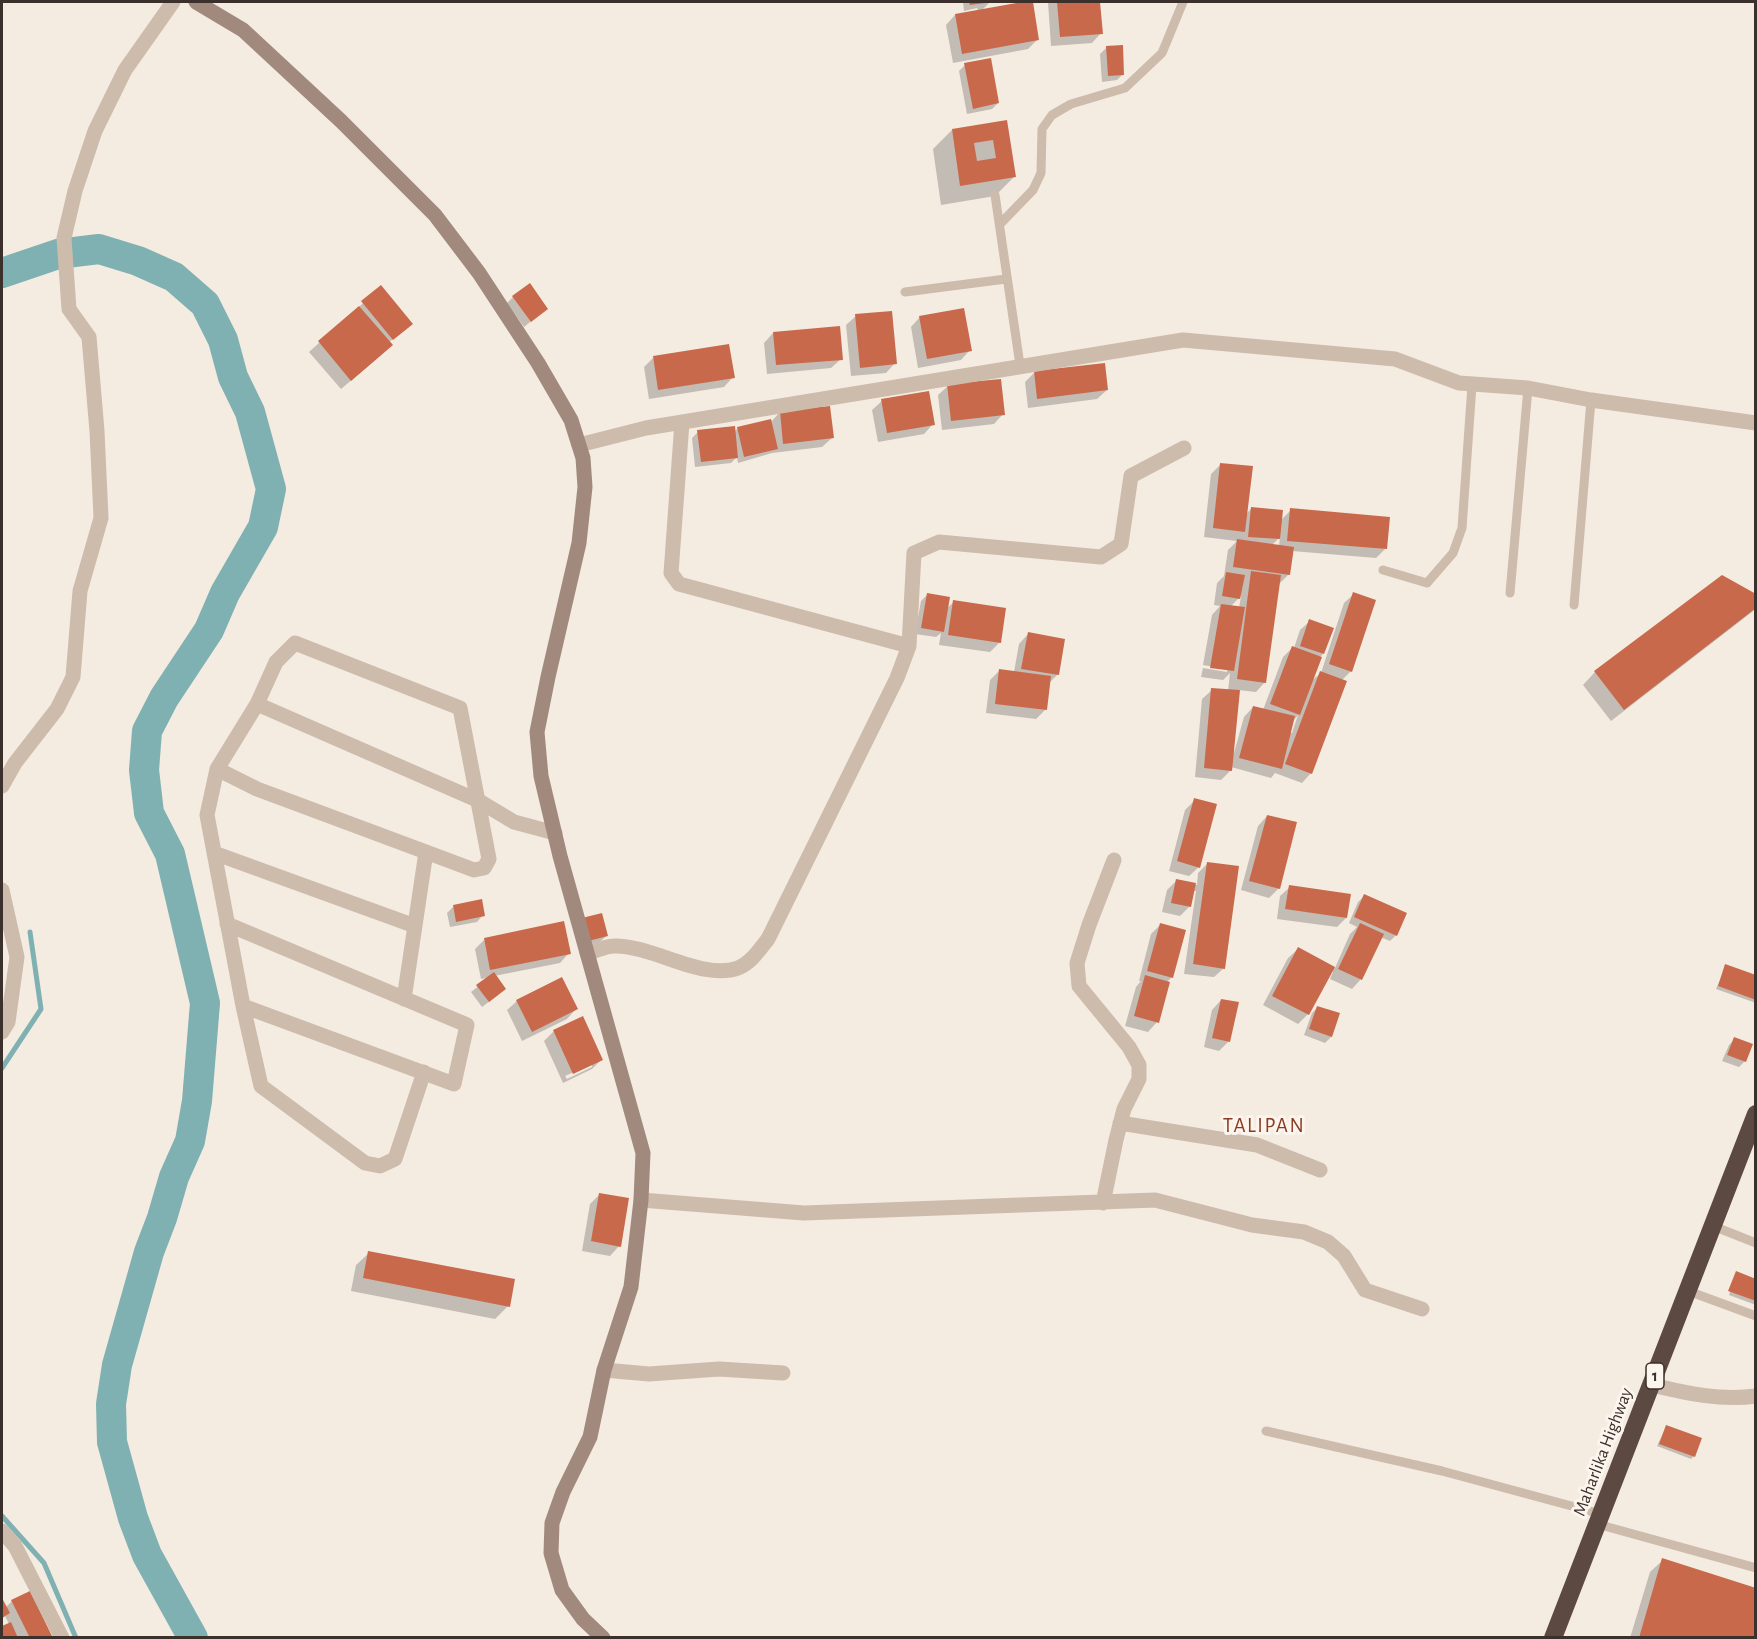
<!DOCTYPE html>
<style>
body{margin:0}
#map{position:relative;width:1757px;height:1639px;overflow:hidden;background:#f4ebe1;font-family:"Alegreya Sans",sans-serif}
canvas{display:block}
.frame{position:absolute;inset:0;border:3px solid #3b302b;pointer-events:none}
</style>
<div id="map">
<canvas width="1757" height="1639"></canvas>
<div class="frame"></div>
</div>
<script>
const ctx = document.querySelector('canvas').getContext('2d');
ctx.lineJoin = 'round';
function fillPath(path, color) { ctx.fillStyle = color; ctx.fill(path, 'evenodd'); }
function strokePath(path, color, width, dash) { ctx.strokeStyle = color; ctx.lineWidth = width; ctx.lineCap = dash ? 'butt' : 'round'; ctx.setLineDash(dash || []); ctx.stroke(path); }
function label(font, color, halo, rows, align = 'center') {
  ctx.font = font + ' "Alegreya Sans",sans-serif'; ctx.lineWidth = 6; ctx.setLineDash([]); ctx.textBaseline = 'middle'; ctx.strokeStyle = halo; ctx.fillStyle = color; for (const [text, x, y, turn = 0] of rows) {
    ctx.save(); ctx.translate(x, y); ctx.rotate((+turn || 0) * Math.PI / 180); ctx.textAlign = isNaN(turn) ? turn : align; if (halo) ctx.strokeText(text, 0, 0); ctx.fillText(text, 0, 0); ctx.restore();
  }
}
const shadow = new Path2D(`
 M 963,2 L 990,2 L 981,11 L 1031,2 L 1038,39 L 1028,49 L 953,63 L 946,25 L 955,15 L 978,11 L 977,8 L 964,11 Z
 M 1048,2 L 1099,2 L 1101,33 L 1092,43 L 1051,46 Z
 M 1107,47 L 1123,74 L 1117,80 L 1102,82 L 1100,54 Z
 M 965,65 L 998,103 L 992,109 L 967,114 L 959,71 Z
 M 1006,122 L 1014,177 L 995,196 L 941,205 L 933,149 L 952,130 Z
 M 381,287 L 405,330 L 388,343 L 381,355 L 341,389 L 309,352 Z
 M 513,297 L 546,309 L 524,327 L 507,303 Z
 M 856,316 L 895,363 L 886,373 L 851,376 L 846,325 Z
 M 920,317 L 970,350 L 961,360 L 918,368 L 911,327 Z
 M 773,333 L 841,359 L 831,368 L 767,374 L 764,343 Z
 M 653,358 L 733,377 L 724,387 L 649,399 L 644,367 Z
 M 1034,373 L 1107,390 L 1097,399 L 1028,408 L 1025,382 Z
 M 948,386 L 1003,414 L 994,424 L 942,430 L 938,395 Z
 M 882,401 L 933,424 L 924,434 L 878,442 L 872,410 Z
 M 780,412 L 832,438 L 822,447 L 772,453 L 738,463 L 737,457 L 731,463 L 695,467 L 692,438 L 698,432 L 734,432 L 738,428 L 770,423 Z
 M 1221,464 L 1246,514 L 1251,509 L 1280,521 L 1291,510 L 1385,549 L 1376,558 L 1292,551 L 1289,574 L 1278,585 L 1265,682 L 1256,692 L 1238,690 L 1232,752 L 1234,753 L 1244,717 L 1253,707 L 1263,710 L 1283,657 L 1292,648 L 1294,648 L 1300,630 L 1310,621 L 1323,654 L 1319,658 L 1311,681 L 1321,673 L 1344,603 L 1354,594 L 1351,671 L 1342,680 L 1311,773 L 1302,783 L 1275,773 L 1271,778 L 1231,767 L 1231,770 L 1221,780 L 1195,777 L 1202,699 L 1212,690 L 1228,691 L 1230,673 L 1223,680 L 1201,677 L 1203,668 L 1227,672 L 1227,669 L 1203,665 L 1212,615 L 1220,606 L 1214,605 L 1217,583 L 1224,576 L 1228,550 L 1237,541 L 1204,537 L 1211,474 ZM 1280,537 L 1279,546 L 1272,545 ZM 1241,596 L 1239,608 L 1230,607 ZM 1298,715 L 1292,733 L 1289,733 L 1293,721 Z
 M 927,595 L 946,609 L 954,602 L 1000,642 L 990,652 L 939,645 L 941,633 L 936,637 L 915,634 L 921,601 Z
 M 1756,595 L 1756,608 L 1752,612 L 1611,721 L 1583,685 L 1595,672 Z
 M 1028,634 L 1058,674 L 1049,683 L 1045,710 L 1036,719 L 986,713 L 990,680 L 1000,670 L 1014,672 L 1019,644 Z
 M 1195,800 L 1199,867 L 1189,876 L 1169,871 L 1185,810 Z
 M 1267,816 L 1279,888 L 1269,898 L 1241,890 L 1258,826 Z
 M 1208,863 L 1224,968 L 1214,977 L 1184,974 L 1196,891 L 1193,891 L 1190,906 L 1180,916 L 1162,912 L 1167,890 L 1176,881 L 1197,885 L 1198,873 Z
 M 1290,887 L 1346,918 L 1337,927 L 1277,919 L 1280,896 Z
 M 1364,896 L 1396,935 L 1390,941 L 1380,937 L 1361,979 L 1352,989 L 1330,979 L 1333,972 L 1331,971 L 1308,1014 L 1298,1024 L 1263,1005 L 1288,958 L 1298,949 L 1335,968 L 1350,934 L 1357,927 L 1349,923 L 1358,902 Z
 M 453,907 L 483,915 L 477,922 L 450,927 L 447,913 Z
 M 577,925 L 606,936 L 600,942 L 582,946 Z
 M 1160,925 L 1172,977 L 1166,983 L 1157,1022 L 1148,1032 L 1125,1026 L 1136,987 L 1141,981 L 1139,981 L 1151,934 Z
 M 485,939 L 569,953 L 560,963 L 494,976 L 498,995 L 482,1007 L 471,992 L 490,977 L 481,979 L 475,949 Z
 M 1726,966 L 1756,976 L 1756,1003 L 1716,989 Z
 M 1221,1000 L 1229,1041 L 1219,1051 L 1204,1047 L 1212,1010 Z
 M 517,1001 L 576,1009 L 567,1019 L 522,1041 L 507,1010 Z
 M 1318,1007 L 1338,1014 L 1331,1037 L 1325,1043 L 1304,1035 L 1312,1013 Z
 M 554,1031 L 601,1060 L 592,1069 L 563,1083 L 544,1041 ZM 592,1064 L 592,1067 L 567,1079 L 565,1076 Z
 M 1735,1039 L 1745,1061 L 1739,1067 L 1722,1061 L 1729,1045 Z
 M 600,1194 L 619,1246 L 610,1256 L 582,1251 L 590,1204 Z
 M 369,1253 L 508,1306 L 495,1319 L 351,1291 L 356,1265 Z
 M 1736,1274 L 1756,1280 L 1756,1305 L 1729,1295 Z
 M 1666,1427 L 1694,1456 L 1691,1459 L 1657,1446 Z
 M 1663,1560 L 1756,1638 L 1630,1638 L 1650,1572 Z
 M 2,1601 L 5,1608 L 12,1601 L 48,1638 L 2,1638 L 2,1628 L 9,1624 L 5,1616 L 2,1619 Z`);
const stream = new Path2D(`
 M 2,1068 L 41,1009 L 30,932
 M 2,1516 L 44,1563 L 76,1638`);
const river = new Path2D(`
 M 2,273 L 58,254 L 99,249 L 138,261 L 174,277 L 205,304 L 223,340 L 233,377 L 250,412 L 271,489 L 263,527 L 225,593 L 209,630 L 164,698 L 147,731 L 144,770 L 149,813 L 170,854 L 205,1003 L 197,1101 L 190,1141 L 174,1177 L 162,1218 L 149,1252 L 117,1365 L 111,1404 L 112,1442 L 133,1518 L 147,1555 L 193,1638`);
const building = new Path2D(`
 M 969,2 L 985,2 L 985,3 L 970,5 Z
 M 1022,2 L 1033,2 L 1039,40 L 962,54 L 955,14 Z
 M 1057,2 L 1100,2 L 1103,34 L 1060,37 Z
 M 1123,45 L 1124,75 L 1108,76 L 1106,46 Z
 M 991,58 L 999,103 L 973,109 L 964,63 Z
 M 1007,120 L 1016,177 L 960,186 L 952,129 ZM 993,140 L 996,158 L 977,161 L 974,143 Z
 M 530,283 L 548,309 L 531,322 L 512,296 Z
 M 381,285 L 413,324 L 393,340 L 361,301 Z
 M 359,306 L 393,345 L 351,381 L 318,341 Z
 M 964,308 L 972,351 L 927,359 L 919,316 Z
 M 892,311 L 897,364 L 860,368 L 855,314 Z
 M 840,326 L 843,360 L 776,365 L 773,332 Z
 M 729,344 L 735,378 L 658,390 L 653,356 Z
 M 1105,363 L 1108,390 L 1037,399 L 1034,371 Z
 M 1001,379 L 1005,415 L 951,421 L 947,384 Z
 M 929,391 L 935,425 L 887,433 L 881,399 Z
 M 830,406 L 834,438 L 783,444 L 780,411 Z
 M 771,419 L 778,449 L 744,457 L 737,427 Z
 M 735,426 L 738,458 L 701,462 L 697,430 Z
 M 1220,463 L 1253,466 L 1245,532 L 1213,528 Z
 M 1251,507 L 1283,510 L 1280,539 L 1248,537 Z
 M 1290,508 L 1390,517 L 1387,549 L 1287,541 Z
 M 1237,539 L 1294,547 L 1290,575 L 1233,567 Z
 M 1251,571 L 1281,575 L 1266,683 L 1237,679 Z
 M 1226,572 L 1245,575 L 1240,599 L 1222,596 Z
 M 1722,575 L 1756,594 L 1756,608 L 1624,710 L 1594,671 Z
 M 1353,592 L 1376,600 L 1352,672 L 1329,664 Z
 M 927,593 L 950,597 L 944,632 L 921,628 Z
 M 953,600 L 1006,608 L 1001,643 L 948,635 Z
 M 1221,604 L 1245,607 L 1234,671 L 1210,668 Z
 M 1309,619 L 1334,628 L 1324,654 L 1300,646 Z
 M 1028,632 L 1065,639 L 1059,675 L 1021,669 Z
 M 1292,646 L 1322,657 L 1300,715 L 1270,704 Z
 M 999,669 L 1051,676 L 1047,710 L 995,704 Z
 M 1320,671 L 1347,681 L 1312,774 L 1285,764 Z
 M 1211,688 L 1240,690 L 1232,771 L 1204,768 Z
 M 1253,706 L 1295,716 L 1282,769 L 1239,758 Z
 M 1194,798 L 1217,804 L 1200,868 L 1177,861 Z
 M 1267,815 L 1297,822 L 1280,889 L 1249,881 Z
 M 1207,862 L 1239,866 L 1225,969 L 1193,964 Z
 M 1176,879 L 1196,883 L 1191,907 L 1171,903 Z
 M 1289,885 L 1351,894 L 1347,918 L 1285,909 Z
 M 1364,894 L 1407,913 L 1397,936 L 1354,917 Z
 M 482,899 L 485,916 L 456,922 L 453,905 Z
 M 602,913 L 608,936 L 588,941 L 582,918 Z
 M 564,921 L 571,954 L 490,970 L 484,938 Z
 M 1160,923 L 1186,930 L 1173,978 L 1147,971 Z
 M 1360,923 L 1384,934 L 1362,980 L 1338,969 Z
 M 1298,947 L 1335,967 L 1309,1015 L 1272,996 Z
 M 1725,964 L 1756,975 L 1756,1000 L 1718,986 Z
 M 494,972 L 506,989 L 489,1002 L 476,985 Z
 M 1145,975 L 1170,982 L 1159,1023 L 1134,1016 Z
 M 562,977 L 578,1009 L 532,1032 L 516,1000 Z
 M 1221,999 L 1239,1002 L 1230,1042 L 1212,1038 Z
 M 1317,1006 L 1340,1013 L 1332,1037 L 1309,1029 Z
 M 583,1016 L 603,1060 L 573,1074 L 553,1030 Z
 M 1734,1037 L 1753,1044 L 1746,1062 L 1727,1055 Z
 M 599,1193 L 629,1198 L 621,1247 L 591,1241 Z
 M 368,1251 L 515,1279 L 510,1307 L 363,1278 Z
 M 1736,1271 L 1756,1279 L 1756,1301 L 1728,1291 Z
 M 1666,1425 L 1702,1438 L 1695,1457 L 1659,1444 Z
 M 1662,1558 L 1756,1588 L 1756,1638 L 1639,1638 Z
 M 30,1591 L 52,1636 L 48,1638 L 30,1638 L 11,1600 Z
 M 2,1598 L 10,1613 L 2,1618 Z
 M 11,1622 L 18,1638 L 2,1638 L 2,1626 Z`);
const lane = new Path2D(`
 M 995,195 L 1020,365
 M 1000,224 L 1033,190 L 1041,173 L 1042,129 L 1052,115 L 1071,104 L 1125,88 L 1162,53 L 1183,2
 M 905,292 L 1006,279
 M 1383,570 L 1427,583 L 1453,553 L 1462,528 L 1472,385
 M 1510,593 L 1528,388
 M 1574,605 L 1591,400
 M 1713,1226 L 1756,1243
 M 1688,1291 L 1756,1316
 M 1266,1431 L 1442,1471 L 1601,1514
 M 1597,1524 L 1756,1568`);
const street = new Path2D(`
 M 579,445 L 646,428 L 1183,340 L 1395,359 L 1459,383 L 1528,388 L 1591,400 L 1756,423
 M 909,646 L 914,553 L 939,542 L 1101,557 L 1121,544 L 1131,476 L 1184,448
 M 257,704 L 479,801 L 514,822 L 555,833
 M 217,769 L 257,789 L 426,852 L 474,870 L 484,868 L 489,859 L 460,708 L 295,643 L 276,662 L 257,704 L 217,769 L 207,815 L 243,1006 L 454,1084 L 467,1025 L 227,924
 M 2,786 L 15,763 L 57,709 L 73,677 L 80,591 L 101,518 L 97,431 L 89,337 L 69,309 L 64,238 L 75,191 L 95,131 L 125,70 L 173,2
 M 214,853 L 415,926
 M 2,890 L 17,957 L 8,1022 L 2,1032
 M 587,953 C 596,951 606,946 614,946 C 652,945 703,981 738,968 C 751,963 760,949 768,939 L 897,678 L 909,646 L 679,584 L 671,573 L 682,422
 M 404,999 L 426,852
 M 243,1006 L 261,1086 L 365,1163 L 380,1166 L 395,1159 L 424,1072
 M 1120,1123 L 1257,1145 L 1320,1170
 M 641,1200 L 804,1213 L 1155,1200 L 1252,1225 L 1304,1232 L 1328,1242 L 1344,1256 L 1365,1290 L 1422,1309
 M 1103,1203 L 1116,1140 L 1124,1109 L 1139,1079 L 1139,1065 L 1129,1047 L 1079,986 L 1077,963 L 1089,925 L 1114,860
 M 604,1370 L 649,1374 L 719,1369 L 783,1373
 M 1652,1385 C 1686,1393 1720,1401 1756,1396
 M 2,1531 L 15,1546 L 62,1638`);
const secondary = new Path2D(`
 M 196,2 L 243,30 L 341,121 L 435,215 L 479,273 L 538,363 L 571,420 L 583,458 L 585,487 L 579,543 L 548,677 L 537,732 L 541,776 L 560,856 L 643,1153 L 641,1200 L 631,1287 L 604,1370 L 590,1437 L 563,1492 L 552,1523 L 551,1553 L 562,1590 L 583,1619 L 603,1638`);
const highway = new Path2D(`
 M 1553,1638 L 1756,1114`);
const shields = [
 [1655,1376,18]
];
const shieldNames = [
 ["1",1655,1376]
];
const streetNames = [
 ["Maharlika Highway",1603,1452,-69]
];
const quarterNames = [
 ["TALIPAN",1264,1126]
];
fillPath(shadow, '#0003');
strokePath(stream, '#7fb0b2', 5);
strokePath(river, '#7fb0b2', 30);
fillPath(building, '#c8694b');
strokePath(lane, '#cdbbac', 9);
strokePath(street, '#cdbbac', 15);
strokePath(secondary, '#a18a7d', 15);
strokePath(highway, '#5c4a42', 18);
for (const [x, y, w] of shields) { const box = new Path2D(); box.roundRect(x - w / 2, y - 13, w, 26, 4.5); ctx.fillStyle = '#fbf5ee'; ctx.fill(box); strokePath(box, '#3b302b', 1.5); }
label('bold 16px', '#3b302b', null, shieldNames);
label('18px', '#3b302b', '#fbf5ee', streetNames);
ctx.letterSpacing = '1.5px';
label('21px', '#8c3b22', '#fbf5ee', quarterNames);
ctx.letterSpacing = '0px';
</script>
